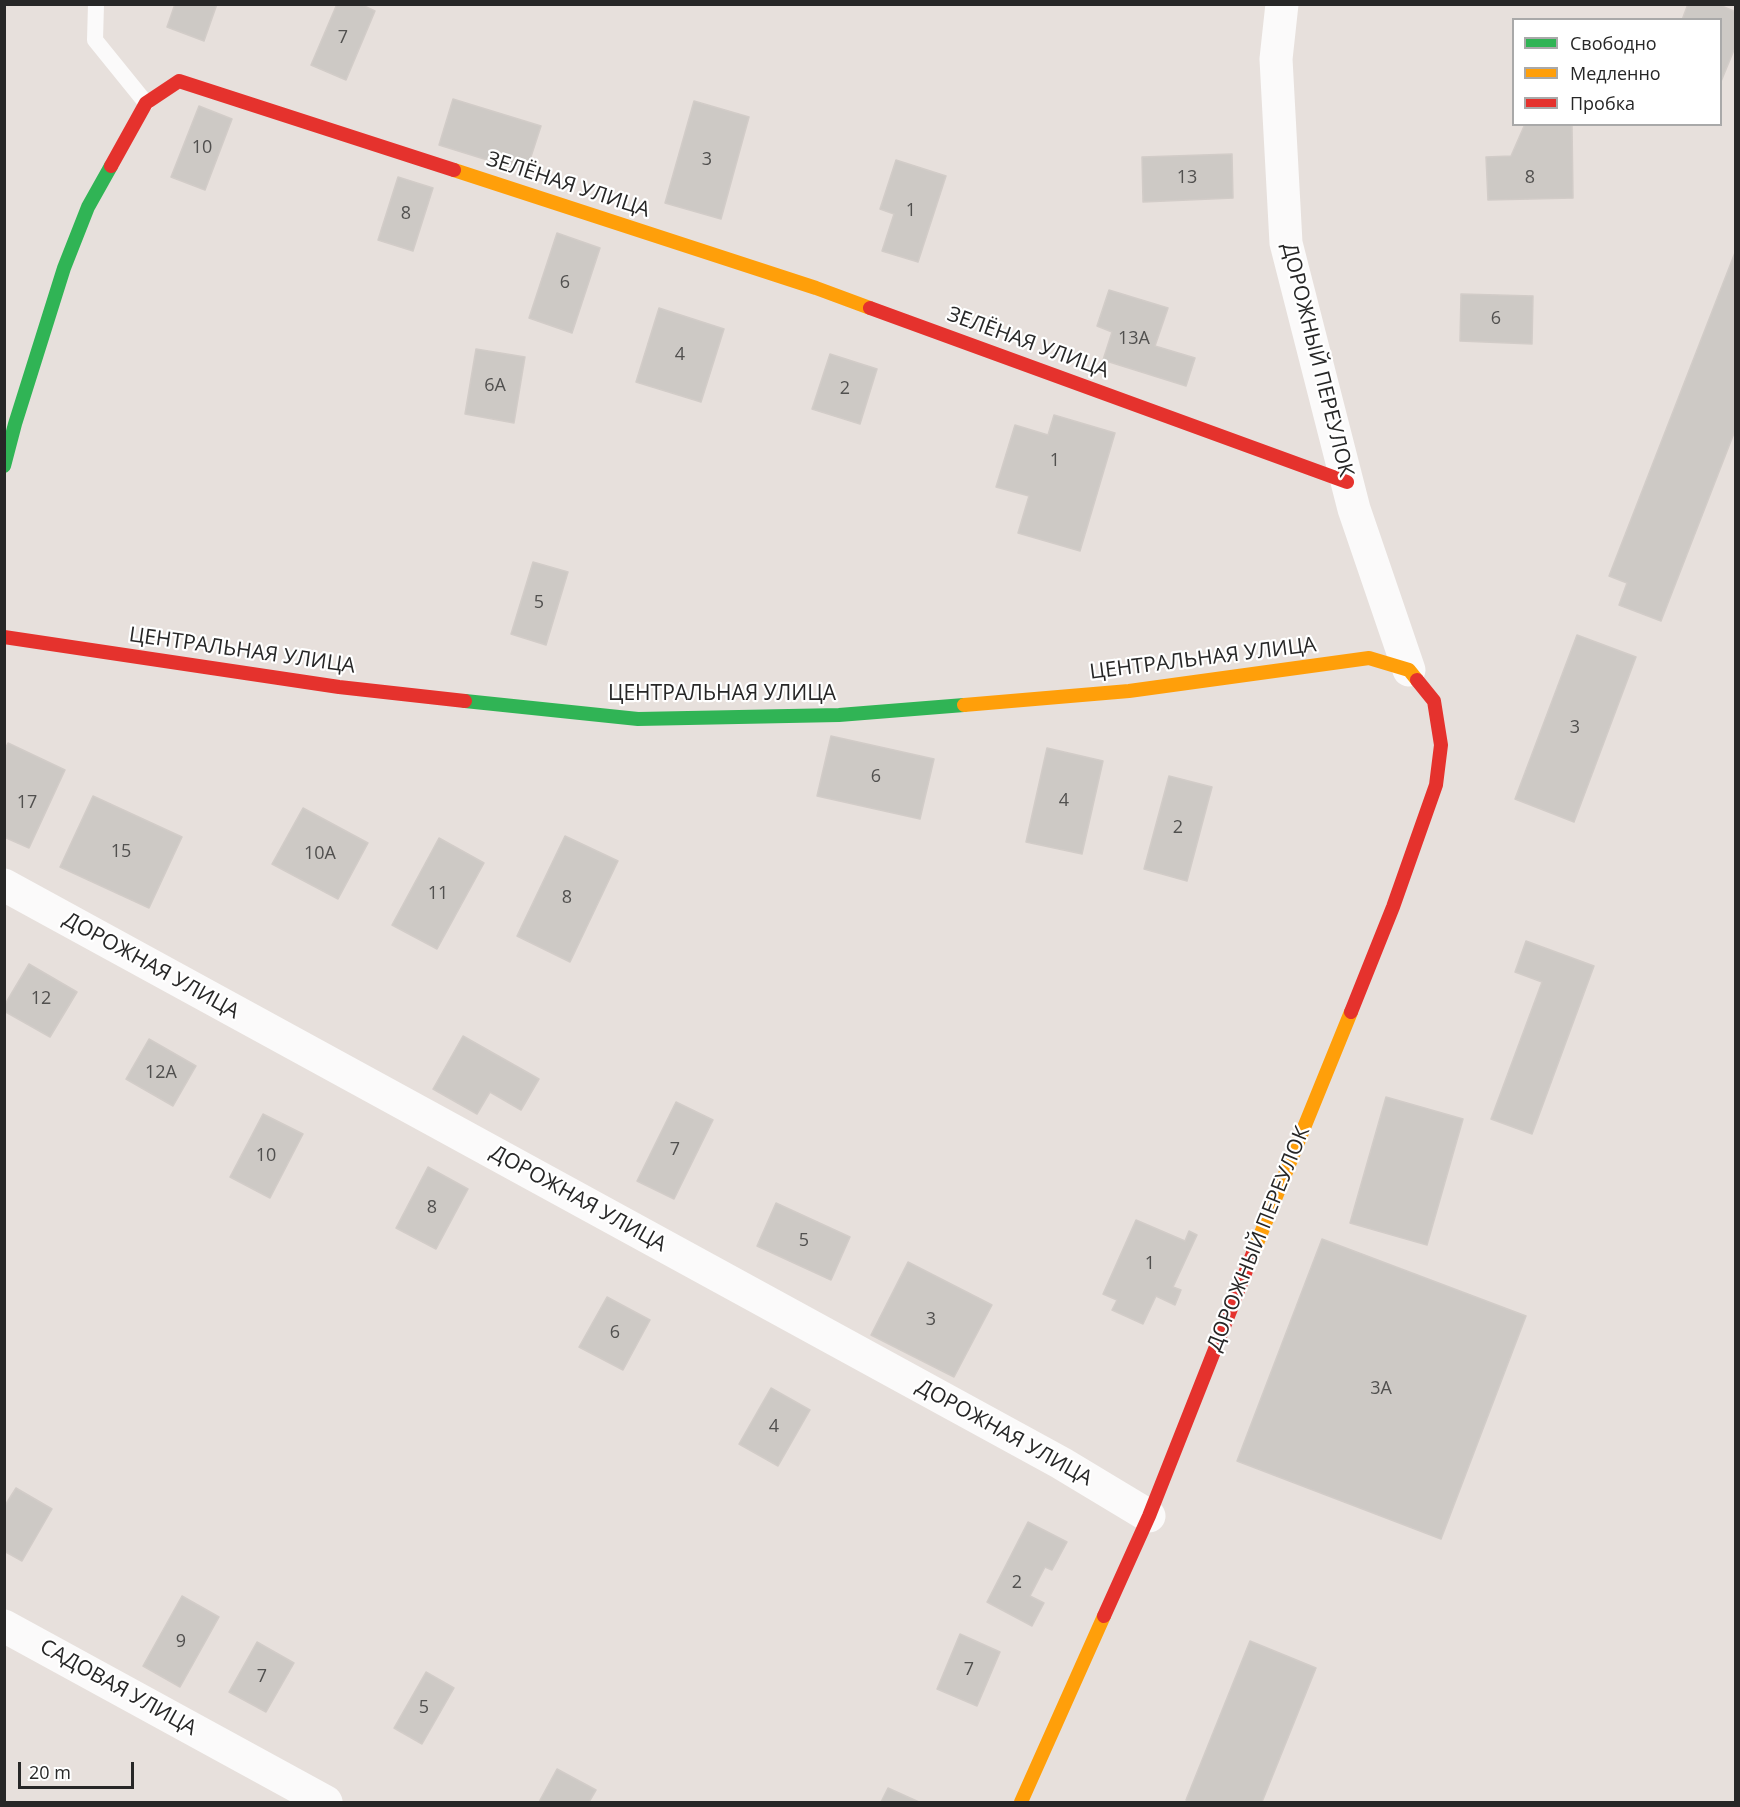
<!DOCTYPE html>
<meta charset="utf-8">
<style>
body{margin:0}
#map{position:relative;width:1740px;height:1807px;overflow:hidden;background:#e7e0dc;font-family:"Open Sans",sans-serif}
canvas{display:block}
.frame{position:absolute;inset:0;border:6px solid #272727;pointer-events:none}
.legend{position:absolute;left:1512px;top:18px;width:210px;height:108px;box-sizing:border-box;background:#fff;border:2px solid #a9a9a9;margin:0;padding:8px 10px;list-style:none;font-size:18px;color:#272727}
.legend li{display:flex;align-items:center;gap:12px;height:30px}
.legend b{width:30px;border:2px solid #a9a9a9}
.scale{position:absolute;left:18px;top:1762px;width:116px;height:27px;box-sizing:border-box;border:3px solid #272727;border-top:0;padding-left:8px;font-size:18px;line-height:21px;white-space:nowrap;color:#272727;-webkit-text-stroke:4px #fff;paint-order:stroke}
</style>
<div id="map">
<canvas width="1740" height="1807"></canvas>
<div class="frame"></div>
<ul class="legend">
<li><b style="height:8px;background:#30b455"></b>Свободно</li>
<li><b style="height:8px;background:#ff9f0a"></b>Медленно</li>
<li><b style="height:8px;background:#e5322d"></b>Пробка</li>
</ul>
<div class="scale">20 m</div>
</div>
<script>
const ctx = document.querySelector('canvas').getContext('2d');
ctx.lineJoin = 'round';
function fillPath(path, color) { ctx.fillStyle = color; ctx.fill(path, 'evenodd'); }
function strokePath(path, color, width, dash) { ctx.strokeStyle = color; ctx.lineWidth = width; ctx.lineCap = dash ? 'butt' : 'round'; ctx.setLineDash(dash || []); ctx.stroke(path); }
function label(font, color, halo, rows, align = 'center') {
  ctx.font = font + ' "Open Sans",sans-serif'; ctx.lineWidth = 4.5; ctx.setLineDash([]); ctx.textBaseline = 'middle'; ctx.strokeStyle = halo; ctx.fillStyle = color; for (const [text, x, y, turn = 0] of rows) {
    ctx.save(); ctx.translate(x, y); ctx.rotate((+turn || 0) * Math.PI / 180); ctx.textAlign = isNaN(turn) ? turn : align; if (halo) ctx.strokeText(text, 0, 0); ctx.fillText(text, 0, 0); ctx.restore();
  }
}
const building = new Path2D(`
 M 175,4 L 217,4 L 204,41 L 167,27 Z
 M 337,4 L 360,4 L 375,11 L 346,80 L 311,65 Z
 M 1688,4 L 1717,4 L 1736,12 L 1736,45 L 1720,84 L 1720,20 L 1682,20 Z
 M 453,99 L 541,126 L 526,172 L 439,145 Z
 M 694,101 L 749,117 L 721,219 L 665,203 Z
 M 199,106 L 232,119 L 205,190 L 171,177 Z
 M 1525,124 L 1572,124 L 1573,198 L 1488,200 L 1486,157 L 1511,156 Z
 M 1232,154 L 1233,198 L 1143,202 L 1142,157 Z
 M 896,160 L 946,176 L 918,262 L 882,251 L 894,214 L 880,209 Z
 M 398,177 L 433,188 L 413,251 L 378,240 Z
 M 557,233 L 600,248 L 572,333 L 529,318 Z
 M 1736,250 L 1736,428 L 1661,621 L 1619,605 L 1627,583 L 1609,576 Z
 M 1109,290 L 1168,308 L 1155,346 L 1195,358 L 1186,386 L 1103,360 L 1112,332 L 1097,326 Z
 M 1461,294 L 1533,296 L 1532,344 L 1460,341 Z
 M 659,308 L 724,329 L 701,402 L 636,382 Z
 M 476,349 L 525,357 L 514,423 L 465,414 Z
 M 830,354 L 877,369 L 860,424 L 812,409 Z
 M 1054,415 L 1115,433 L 1080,551 L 1018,533 L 1029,496 L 996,487 L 1015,425 L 1048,435 Z
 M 533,562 L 568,572 L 546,645 L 511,634 Z
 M 1577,635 L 1636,657 L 1574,822 L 1515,799 Z
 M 831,736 L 934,759 L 920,819 L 817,796 Z
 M 8,743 L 65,770 L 29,848 L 4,837 L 4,751 Z
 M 1047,748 L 1103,761 L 1082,854 L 1026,842 Z
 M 1169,776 L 1212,787 L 1187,881 L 1144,869 Z
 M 93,796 L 182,837 L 149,908 L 60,867 Z
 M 303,808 L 368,843 L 338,899 L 272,864 Z
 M 565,836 L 618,861 L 570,962 L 517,936 Z
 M 439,838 L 484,863 L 437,949 L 392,925 Z
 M 1526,941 L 1594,966 L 1532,1134 L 1491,1119 L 1542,982 L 1515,972 Z
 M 29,964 L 77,992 L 50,1037 L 4,1011 L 4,1006 Z
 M 463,1036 L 539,1079 L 521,1110 L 490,1092 L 477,1114 L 433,1089 Z
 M 149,1039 L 196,1066 L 173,1106 L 126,1079 Z
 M 1386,1097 L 1463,1119 L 1427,1245 L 1350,1223 Z
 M 676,1102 L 713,1120 L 674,1199 L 637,1181 Z
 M 263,1114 L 303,1134 L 270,1198 L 230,1177 Z
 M 428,1167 L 468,1189 L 436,1249 L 396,1228 Z
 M 776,1203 L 850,1237 L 831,1280 L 757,1246 Z
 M 1136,1220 L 1185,1241 L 1189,1231 L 1197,1235 L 1173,1287 L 1181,1290 L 1175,1305 L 1156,1296 L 1143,1324 L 1112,1310 L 1117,1300 L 1103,1294 Z
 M 1322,1239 L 1526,1316 L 1441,1539 L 1237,1461 Z
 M 908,1262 L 992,1305 L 954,1377 L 871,1335 Z
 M 607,1297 L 650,1320 L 623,1370 L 579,1347 Z
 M 771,1388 L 810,1410 L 778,1466 L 739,1444 Z
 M 16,1488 L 52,1509 L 22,1561 L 4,1551 L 4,1507 Z
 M 1028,1522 L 1067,1542 L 1052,1570 L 1045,1567 L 1030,1596 L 1044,1603 L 1032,1626 L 987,1602 Z
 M 182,1596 L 219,1617 L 180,1687 L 143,1666 Z
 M 960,1634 L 1000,1652 L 977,1706 L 937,1689 Z
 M 1250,1641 L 1316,1668 L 1262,1802 L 1192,1802 L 1186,1800 Z
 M 257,1642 L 294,1663 L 266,1712 L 229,1692 Z
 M 426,1672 L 454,1688 L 422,1744 L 394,1728 Z
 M 557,1769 L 596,1790 L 589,1802 L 539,1802 Z
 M 888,1788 L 919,1802 L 881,1802 Z`);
const lane = new Path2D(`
 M 96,4 L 95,40 L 146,103`);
const street = new Path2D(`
 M 1282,4 L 1276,59 L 1286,243 L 1354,509 L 1409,670
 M 4,885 L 1061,1463 L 1149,1516
 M 4,1626 L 326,1802`);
const fast = new Path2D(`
 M 4,466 L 15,424 L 64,268 L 88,207 L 111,166
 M 465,701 L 638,719 L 839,715 L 964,705`);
const slow = new Path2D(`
 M 454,170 L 816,288 L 870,308
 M 964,705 L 1129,691 L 1369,658 L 1409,670 L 1417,680
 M 1253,1253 L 1351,1012
 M 1021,1802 L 1104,1616`);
const jam = new Path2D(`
 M 111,166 L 146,103 L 179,81 L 454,170
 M 870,308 L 1347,482
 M 4,637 L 339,687 L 465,701
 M 1351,1012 L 1393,907 L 1436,785 L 1441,745 L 1434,701 L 1417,680
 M 1104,1616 L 1149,1516 L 1253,1253`);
const numberNames = [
 ["7",343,38],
 ["10",202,148],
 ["3",707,160],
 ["13",1187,178],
 ["8",1530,178],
 ["1",911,211],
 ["8",406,214],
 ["6",565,283],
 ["6",1496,319],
 ["13А",1134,339],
 ["4",680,355],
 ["6А",495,386],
 ["2",845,389],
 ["1",1055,461],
 ["5",539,603],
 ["3",1575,728],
 ["6",876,777],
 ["4",1064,801],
 ["17",27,803],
 ["2",1178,828],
 ["15",121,852],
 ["10А",320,854],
 ["11",438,894],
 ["8",567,898],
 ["12",41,999],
 ["12А",161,1073],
 ["7",675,1150],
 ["10",266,1156],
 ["8",432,1208],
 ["5",804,1241],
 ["1",1150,1264],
 ["3",931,1320],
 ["6",615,1333],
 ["3А",1381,1389],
 ["4",774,1427],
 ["2",1017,1583],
 ["9",181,1642],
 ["7",969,1670],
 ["7",262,1677],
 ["5",424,1708]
];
const streetNames = [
 ["ЗЕЛЁНАЯ УЛИЦА",568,185,18],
 ["ЗЕЛЁНАЯ УЛИЦА",1028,343,20],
 ["ДОРОЖНЫЙ ПЕРЕУЛОК",1317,360,76],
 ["ЦЕНТРАЛЬНАЯ УЛИЦА",242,651,8],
 ["ЦЕНТРАЛЬНАЯ УЛИЦА",1203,659,-7],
 ["ЦЕНТРАЛЬНАЯ УЛИЦА",722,694],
 ["ДОРОЖНАЯ УЛИЦА",151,966,29],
 ["ДОРОЖНАЯ УЛИЦА",578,1199,29],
 ["ДОРОЖНЫЙ ПЕРЕУЛОК",1259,1239,-68],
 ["ДОРОЖНАЯ УЛИЦА",1004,1433,29],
 ["САДОВАЯ УЛИЦА",118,1688,29]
];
fillPath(building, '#cdc9c5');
strokePath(building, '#d2ccc8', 1.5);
strokePath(lane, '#fbfafa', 16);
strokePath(street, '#fbfafa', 33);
strokePath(fast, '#30b455', 14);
strokePath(slow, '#ff9f0a', 14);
strokePath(jam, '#e5322d', 14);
label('18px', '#51504f', null, numberNames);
label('21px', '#272727', '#fff', streetNames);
</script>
